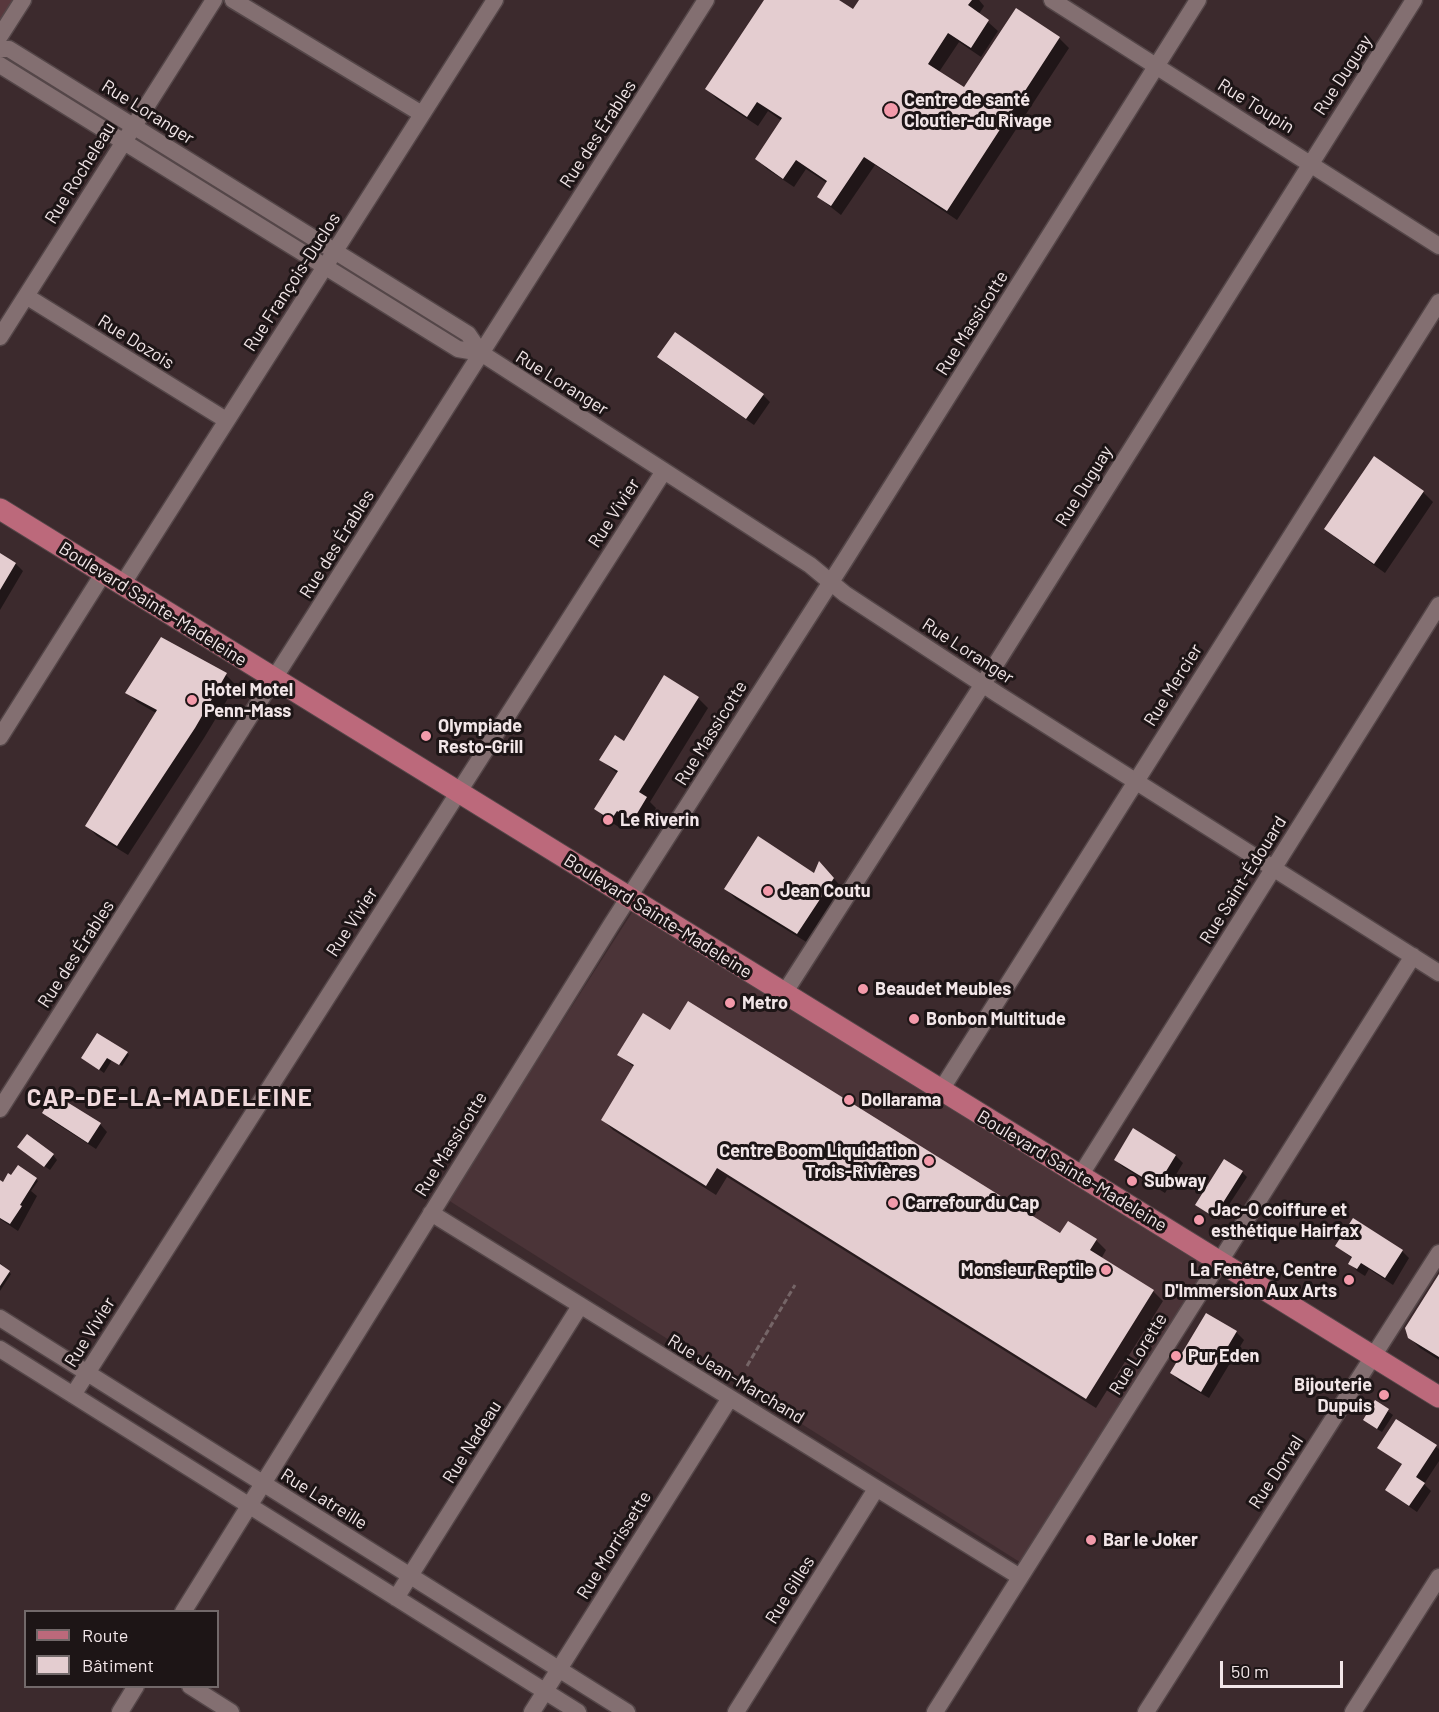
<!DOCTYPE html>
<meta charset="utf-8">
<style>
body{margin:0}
#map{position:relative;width:1439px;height:1712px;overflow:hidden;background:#3c2a2d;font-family:Barlow,sans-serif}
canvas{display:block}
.legend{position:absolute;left:24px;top:1610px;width:195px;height:78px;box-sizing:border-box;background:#1d1516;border:2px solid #72696a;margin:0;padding:8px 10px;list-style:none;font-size:18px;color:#f2e6e8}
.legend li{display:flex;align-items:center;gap:12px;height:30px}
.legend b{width:30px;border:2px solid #72696a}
.scale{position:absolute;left:1220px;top:1661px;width:123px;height:27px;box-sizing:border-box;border:3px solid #f2e6e8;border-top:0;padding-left:8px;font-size:18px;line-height:21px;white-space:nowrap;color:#f2e6e8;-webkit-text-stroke:4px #1d1516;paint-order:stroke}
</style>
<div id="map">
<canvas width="1439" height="1712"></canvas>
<ul class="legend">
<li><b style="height:8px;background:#bc697b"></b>Route</li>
<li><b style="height:16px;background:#e4cdd0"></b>Bâtiment</li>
</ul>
<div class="scale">50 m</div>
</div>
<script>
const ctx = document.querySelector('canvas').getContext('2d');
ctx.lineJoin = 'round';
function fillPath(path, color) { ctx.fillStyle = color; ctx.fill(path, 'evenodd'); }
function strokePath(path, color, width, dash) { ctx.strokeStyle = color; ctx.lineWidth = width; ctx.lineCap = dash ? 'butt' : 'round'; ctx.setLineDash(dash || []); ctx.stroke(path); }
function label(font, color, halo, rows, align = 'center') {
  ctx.font = font + ' Barlow,sans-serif'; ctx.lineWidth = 6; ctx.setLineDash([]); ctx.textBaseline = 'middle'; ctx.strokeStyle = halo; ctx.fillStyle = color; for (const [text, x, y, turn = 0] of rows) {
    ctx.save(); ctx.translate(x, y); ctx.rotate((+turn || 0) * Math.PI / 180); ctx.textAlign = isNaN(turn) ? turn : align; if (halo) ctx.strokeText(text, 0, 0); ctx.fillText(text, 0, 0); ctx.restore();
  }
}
const built = new Path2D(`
 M 640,900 L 1221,1265 L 1026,1566 L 448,1200 Z`);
const green = new Path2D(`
 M 0,0 L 23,0 L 0,36 Z`);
const shadow = new Path2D(`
 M 766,0 L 836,0 L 853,11 L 861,0 L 979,0 L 984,6 L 979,14 L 998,31 L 981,57 L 959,42 L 939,72 L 965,89 L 1059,38 L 1069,48 L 957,220 L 875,165 L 841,215 L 818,197 L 827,183 L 806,169 L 794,187 L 767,169 L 757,159 L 782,121 L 768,111 L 758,126 L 717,99 L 707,89 Z
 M 659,357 L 763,395 L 770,402 L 754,425 L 666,364 Z
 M 1423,492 L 1433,502 L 1385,573 L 1336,538 L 1326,528 Z
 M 0,555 L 16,564 L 23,571 L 0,610 Z
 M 162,639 L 226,675 L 236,685 L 204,738 L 128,855 L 97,836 L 87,826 L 156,713 L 137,702 L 127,692 Z
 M 698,698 L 708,708 L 650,802 L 656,808 L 646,826 L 644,825 L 641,829 L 627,820 L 622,829 L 606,819 L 596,809 L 618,774 L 601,760 L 625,743 Z
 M 829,873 L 843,889 L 808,943 L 736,899 L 726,889 Z
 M 670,1032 L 1061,1235 L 1096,1240 L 1106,1250 L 1101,1259 L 1153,1291 L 1163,1301 L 1096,1408 L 727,1177 L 716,1195 L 613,1130 L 603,1120 L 635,1068 L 619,1055 Z
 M 127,1053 L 129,1055 L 122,1066 L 112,1060 L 104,1073 L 83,1058 Z
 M 44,1113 L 100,1124 L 107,1132 L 96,1149 L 51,1120 Z
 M 1133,1130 L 1176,1156 L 1183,1163 L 1165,1193 L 1123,1167 L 1115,1160 Z
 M 24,1152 L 53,1155 L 57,1160 L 50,1170 Z
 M 1242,1172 L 1247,1177 L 1219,1220 L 1202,1209 Z
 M 36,1179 L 38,1181 L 31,1191 L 37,1196 L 18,1231 L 0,1219 L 0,1183 Z
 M 1337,1246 L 1402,1251 L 1409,1258 L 1393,1285 L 1369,1269 L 1365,1276 L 1357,1271 L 1350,1263 L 1353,1259 Z
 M 0,1263 L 11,1274 L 0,1291 Z
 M 1439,1277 L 1439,1360 L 1420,1348 L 1409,1337 Z
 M 1236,1332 L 1244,1340 L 1209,1398 L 1179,1381 L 1172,1373 Z
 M 1375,1402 L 1393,1415 L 1382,1432 L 1369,1424 Z
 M 1397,1421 L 1439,1449 L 1439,1461 L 1424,1484 L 1431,1491 L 1417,1512 L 1395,1497 L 1387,1490 L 1403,1465 Z`);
const building = new Path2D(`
 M 764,0 L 839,0 L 853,9 L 859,0 L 972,0 L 968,5 L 989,20 L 971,48 L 948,33 L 928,64 L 964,87 L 1016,8 L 1060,37 L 947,211 L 864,157 L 831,206 L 817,197 L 827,181 L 796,160 L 783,179 L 755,159 L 782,118 L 757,102 L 747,117 L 705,89 Z
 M 675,332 L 764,394 L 746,419 L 657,357 Z
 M 1374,456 L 1424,491 L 1374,564 L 1324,529 Z
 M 0,553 L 16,563 L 0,590 Z
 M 161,637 L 227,673 L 195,728 L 117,846 L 85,826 L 157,710 L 125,693 Z
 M 664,675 L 699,697 L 639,792 L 647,797 L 635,817 L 633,816 L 631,820 L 617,811 L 611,820 L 594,809 L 618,771 L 599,760 L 615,735 L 624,741 Z
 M 758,836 L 814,873 L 819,861 L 834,878 L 797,934 L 724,889 Z
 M 688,1001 L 1060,1233 L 1068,1221 L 1097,1239 L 1090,1250 L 1154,1290 L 1086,1399 L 717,1168 L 706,1186 L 601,1120 L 634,1065 L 617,1055 L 643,1013 L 670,1030 Z
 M 97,1033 L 128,1052 L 119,1065 L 107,1058 L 99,1070 L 81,1058 Z
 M 54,1094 L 101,1123 L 88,1143 L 42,1113 Z
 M 1133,1128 L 1176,1155 L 1157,1186 L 1114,1160 Z
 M 27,1134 L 54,1154 L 44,1167 L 17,1147 Z
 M 1224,1159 L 1243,1171 L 1214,1217 L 1195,1205 Z
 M 18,1165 L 37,1178 L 20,1205 L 22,1206 L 10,1224 L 0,1218 L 0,1180 L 3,1182 L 8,1173 L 11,1175 Z
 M 1353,1218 L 1403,1250 L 1385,1278 L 1361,1263 L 1357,1269 L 1348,1264 L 1352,1257 L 1335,1246 Z
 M 0,1264 L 10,1271 L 0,1286 Z
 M 1439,1274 L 1439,1357 L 1408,1338 L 1405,1328 Z
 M 1206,1313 L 1237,1331 L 1201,1392 L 1170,1373 Z
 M 1375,1400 L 1389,1409 L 1377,1429 L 1363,1420 Z
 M 1396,1419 L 1437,1445 L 1416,1477 L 1425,1483 L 1409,1506 L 1385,1490 L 1402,1464 L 1377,1448 Z`);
const path = new Path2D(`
 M 747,1366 L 795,1285`);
const minor = new Path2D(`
 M 233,0 L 422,114
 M 1052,0 L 1439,246
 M 0,36 L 23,0
 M 0,49 L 9,49 L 468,334 L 481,353 L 810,565 L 845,594 L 999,695 L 1439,973
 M 0,65 L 458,349 L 481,353
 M 26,296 L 226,420
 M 0,337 L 214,0
 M 122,585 L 495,0
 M 0,737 L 103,574
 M 785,992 L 999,659 L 1414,0
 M 941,1090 L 1439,302
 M 0,1109 L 706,0
 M 1080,1176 L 1439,605
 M 431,1213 L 1020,1577
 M 0,1318 L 627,1712
 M 0,1349 L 578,1712
 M 73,1395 L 664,471
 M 396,1598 L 580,1306
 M 183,1612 L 611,925 L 845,560 L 1198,0
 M 190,1686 L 231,1712
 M 120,1712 L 136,1686
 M 532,1712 L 730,1398
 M 736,1712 L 876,1489
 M 935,1712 L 1413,956
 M 1146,1712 L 1439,1253
 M 1353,1712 L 1439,1577`);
const major = new Path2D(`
 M 0,509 L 1439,1397`);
const markers = [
 [891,110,8,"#f39aaa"],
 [192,700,6,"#f39aaa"],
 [426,736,6,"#f39aaa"],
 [608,820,6,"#f39aaa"],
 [768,891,6,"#f39aaa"],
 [863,989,6,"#f39aaa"],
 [730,1003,6,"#f39aaa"],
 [914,1019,6,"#f39aaa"],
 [849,1100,6,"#f39aaa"],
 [929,1161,6,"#f39aaa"],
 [1132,1181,6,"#f39aaa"],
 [893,1203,6,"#f39aaa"],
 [1199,1220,6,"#f39aaa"],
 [1106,1270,6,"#f39aaa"],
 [1349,1280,6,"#f39aaa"],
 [1176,1356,6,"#f39aaa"],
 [1384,1395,6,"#f39aaa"],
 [1091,1540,6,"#f39aaa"]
];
const streetNames = [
 ["Rue Duguay",1343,75,-57],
 ["Rue Toupin",1256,106,32],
 ["Rue Loranger",148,112,32],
 ["Rue des Érables",598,134,-57],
 ["Rue Rocheleau",80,173,-58],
 ["Rue François-Duclos",292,282,-57],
 ["Rue Massicotte",972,323,-58],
 ["Rue Dozois",136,342,32],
 ["Rue Loranger",562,383,32],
 ["Rue Duguay",1084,486,-58],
 ["Rue Vivier",614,513,-57],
 ["Rue des Érables",337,544,-58],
 ["Boulevard Sainte-Madeleine",153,604,32],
 ["Rue Loranger",968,651,33],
 ["Rue Mercier",1173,685,-58],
 ["Rue Massicotte",711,733,-58],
 ["Rue Saint-Édouard",1243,880,-58],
 ["Boulevard Sainte-Madeleine",658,916,32],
 ["Rue Vivier",352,922,-57],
 ["Rue des Érables",76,954,-57],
 ["Rue Massicotte",451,1144,-58],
 ["Boulevard Sainte-Madeleine",1072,1171,31],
 ["Rue Vivier",90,1332,-58],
 ["Rue Lorette",1138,1354,-58],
 ["Rue Jean-Marchand",736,1379,31],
 ["Rue Nadeau",472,1442,-58],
 ["Rue Dorval",1276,1472,-57],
 ["Rue Latreille",324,1499,32],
 ["Rue Morrissette",614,1545,-58],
 ["Rue Gilles",790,1590,-58]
];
const poiNames = [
 ["Centre de santé",904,100],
 ["Cloutier-du Rivage",904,121],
 ["Hotel Motel",204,690],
 ["Penn-Mass",204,711],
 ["Olympiade",438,726],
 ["Resto-Grill",438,747],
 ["Le Riverin",620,820],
 ["Jean Coutu",780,891],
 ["Beaudet Meubles",875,989],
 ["Metro",742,1003],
 ["Bonbon Multitude",926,1019],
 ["Dollarama",861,1100],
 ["Centre Boom Liquidation",917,1151,"right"],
 ["Trois-Rivières",917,1172,"right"],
 ["Subway",1144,1181],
 ["Carrefour du Cap",905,1203],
 ["Jac-O coiffure et",1211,1210],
 ["esthétique Hairfax",1211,1231],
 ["Monsieur Reptile",1094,1270,"right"],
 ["La Fenêtre, Centre",1337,1270,"right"],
 ["D'Immersion Aux Arts",1337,1291,"right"],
 ["Pur Eden",1188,1356],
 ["Bijouterie",1372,1385,"right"],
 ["Dupuis",1372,1406,"right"],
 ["Bar le Joker",1103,1540]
];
const districtNames = [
 ["CAP-DE-LA-MADELEINE",170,1098]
];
fillPath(built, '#4b3438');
fillPath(green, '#58383d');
fillPath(shadow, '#0007');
fillPath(building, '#e4cdd0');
strokePath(minor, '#544648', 19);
strokePath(major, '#544648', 23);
strokePath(path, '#756567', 3, [6, 3]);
strokePath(minor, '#836f71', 16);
strokePath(major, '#bc697b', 21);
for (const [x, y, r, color] of markers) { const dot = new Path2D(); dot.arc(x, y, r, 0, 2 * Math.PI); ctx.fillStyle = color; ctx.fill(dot); strokePath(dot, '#1d1516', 2); }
label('18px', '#f2e6e8', '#1d1516', streetNames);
label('bold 18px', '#f2e6e8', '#1d1516', poiNames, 'left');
ctx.letterSpacing = '1.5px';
label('bold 24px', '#f0d9dc', '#1d1516', districtNames);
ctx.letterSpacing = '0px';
</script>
